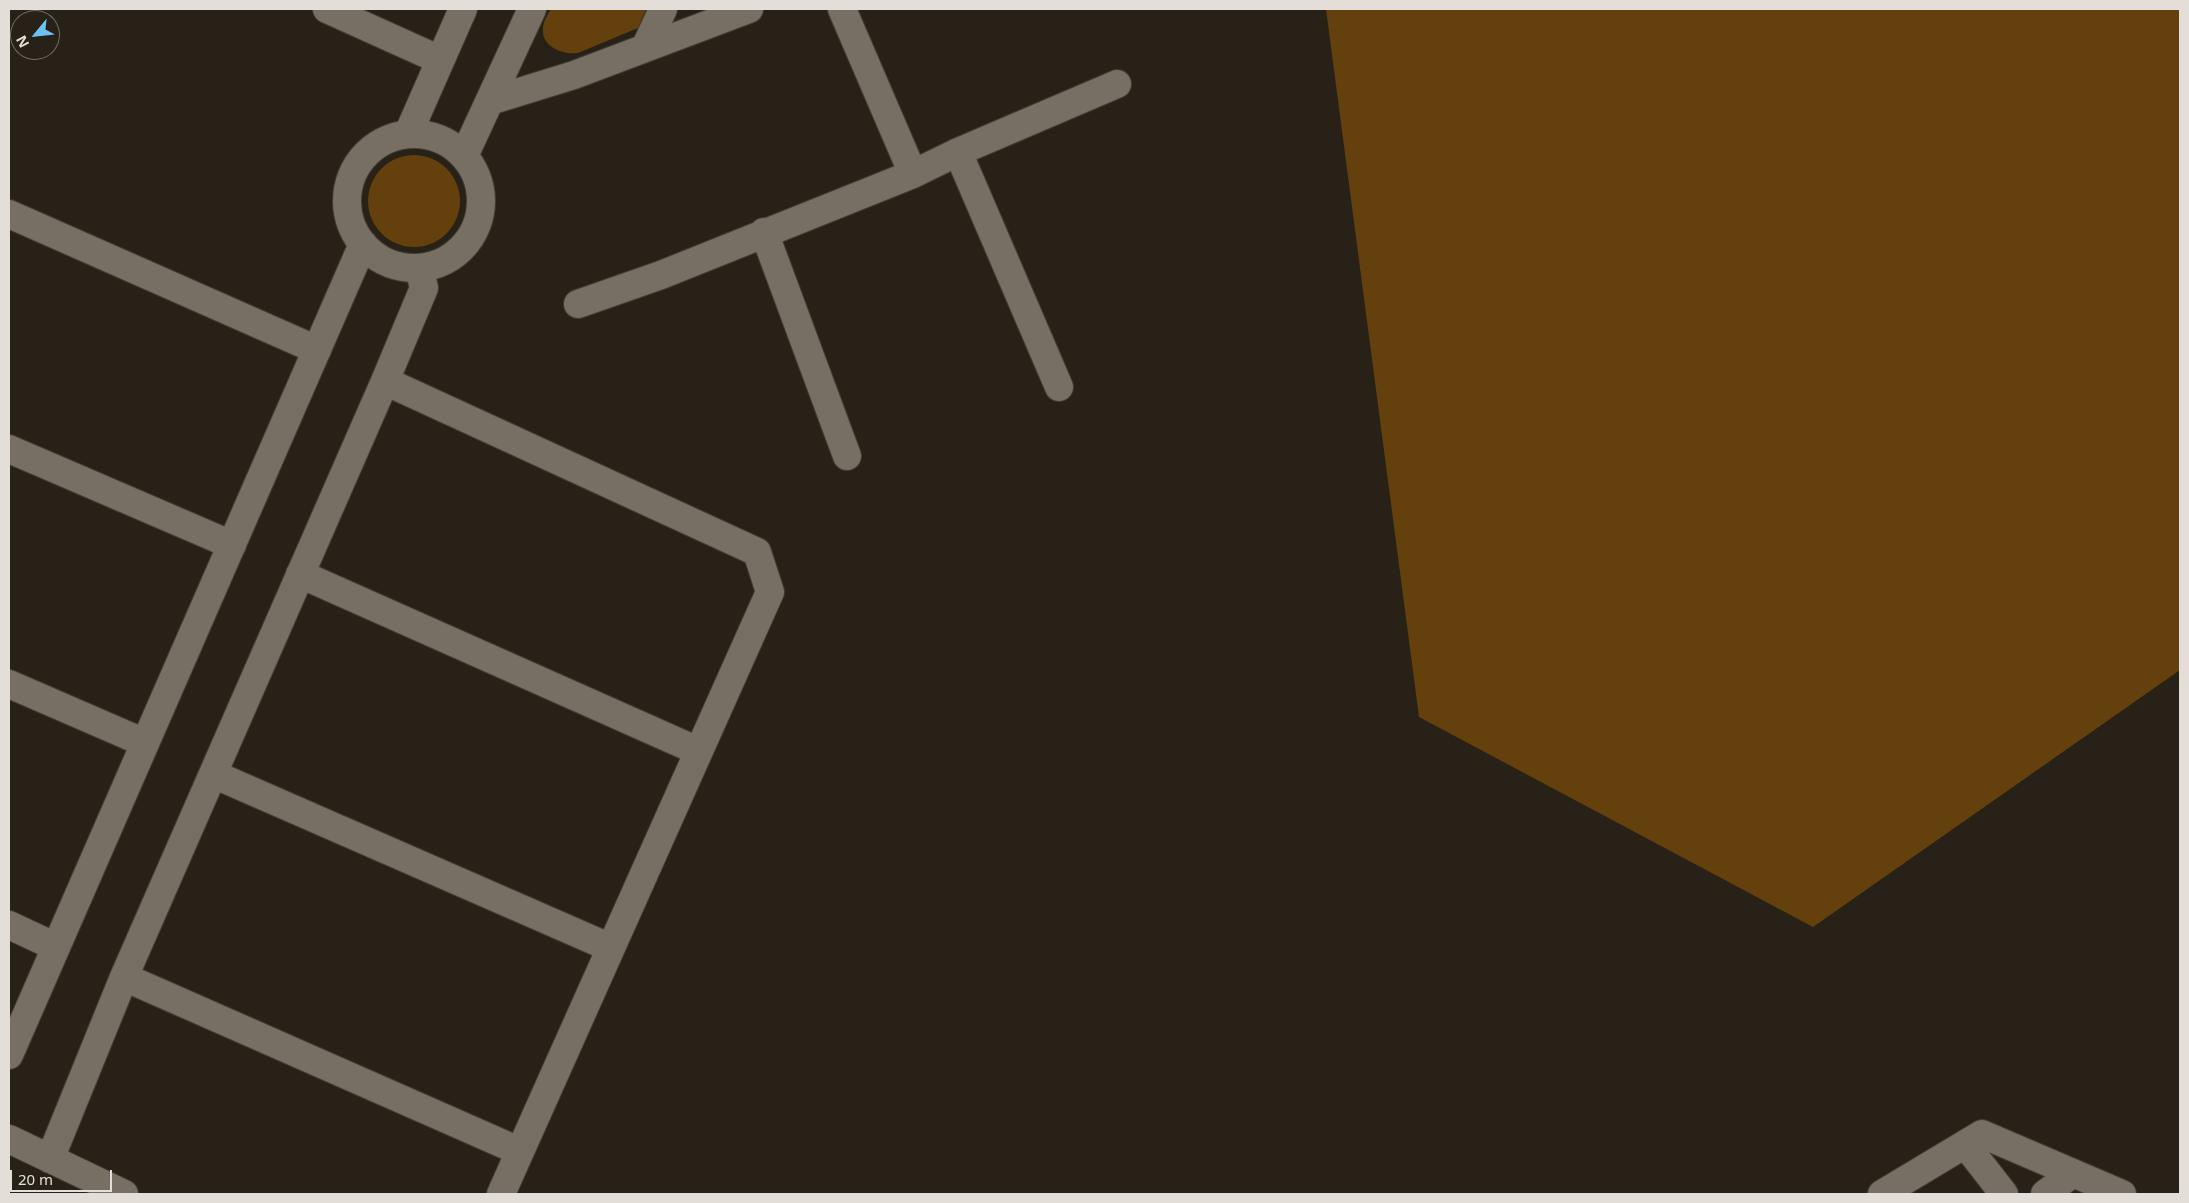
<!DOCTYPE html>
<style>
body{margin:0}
#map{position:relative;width:2189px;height:1203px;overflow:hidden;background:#282118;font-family:"Noto Sans",sans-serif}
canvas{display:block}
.frame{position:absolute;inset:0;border:10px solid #e3ded8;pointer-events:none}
.north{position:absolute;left:10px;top:10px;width:50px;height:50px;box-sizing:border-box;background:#282118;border:1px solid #736d65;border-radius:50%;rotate:242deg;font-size:14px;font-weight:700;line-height:20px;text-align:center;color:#e3ded8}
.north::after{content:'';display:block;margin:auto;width:18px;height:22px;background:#6dc2f3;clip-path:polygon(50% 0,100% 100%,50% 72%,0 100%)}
.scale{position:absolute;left:10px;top:1170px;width:102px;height:22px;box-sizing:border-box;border:2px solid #e3ded8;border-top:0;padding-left:6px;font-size:15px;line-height:18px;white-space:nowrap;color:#e3ded8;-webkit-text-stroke:4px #282118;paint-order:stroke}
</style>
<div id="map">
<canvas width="2189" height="1203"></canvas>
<div class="frame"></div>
<div class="north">N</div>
<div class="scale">20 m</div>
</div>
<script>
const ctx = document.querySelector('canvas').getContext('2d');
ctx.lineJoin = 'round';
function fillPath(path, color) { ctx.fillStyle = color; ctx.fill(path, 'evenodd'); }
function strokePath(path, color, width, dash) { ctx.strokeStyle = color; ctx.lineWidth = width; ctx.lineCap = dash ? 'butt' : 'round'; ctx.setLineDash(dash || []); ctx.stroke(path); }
const green = new Path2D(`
 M 551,9 L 646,9 L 638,28 L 578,53 C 563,55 541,47 543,28 C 543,22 548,14 551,9 Z
 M 1326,9 L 2180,9 L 2180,670 L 1813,927 L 1419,717 Z
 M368 201a46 46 0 1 1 92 0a46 46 0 1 1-92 0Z`);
const street = new Path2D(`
 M 327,9 L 440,60
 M 842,9 L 913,174
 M 646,46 L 663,9
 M 490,101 L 574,75 L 749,9
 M 408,134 L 463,9
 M347 201a67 67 0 1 1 134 0a67 67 0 1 1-134 0Z
 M 958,152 L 1059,387
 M 464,156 L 532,9
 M 9,214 L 317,350
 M 764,232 L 847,456
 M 578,304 L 661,275 L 913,174 L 958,152 L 1117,84
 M 385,381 L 757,552 L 770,592 L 501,1194
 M 9,449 L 232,545
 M 300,574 L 698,751
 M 9,684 L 145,743
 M 213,774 L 611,948
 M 9,925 L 56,947
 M 124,977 L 519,1151
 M 9,1055 L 363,244
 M 9,1139 L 124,1194
 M 1965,1144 L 2004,1194
 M 50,1159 L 124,977 L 385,381 L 424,288 L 419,268
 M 1882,1194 L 1982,1134 L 2122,1194
 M 2045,1194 L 2073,1173`);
fillPath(green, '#63400c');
strokePath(street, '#433d37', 30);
strokePath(street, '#776e64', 28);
</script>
